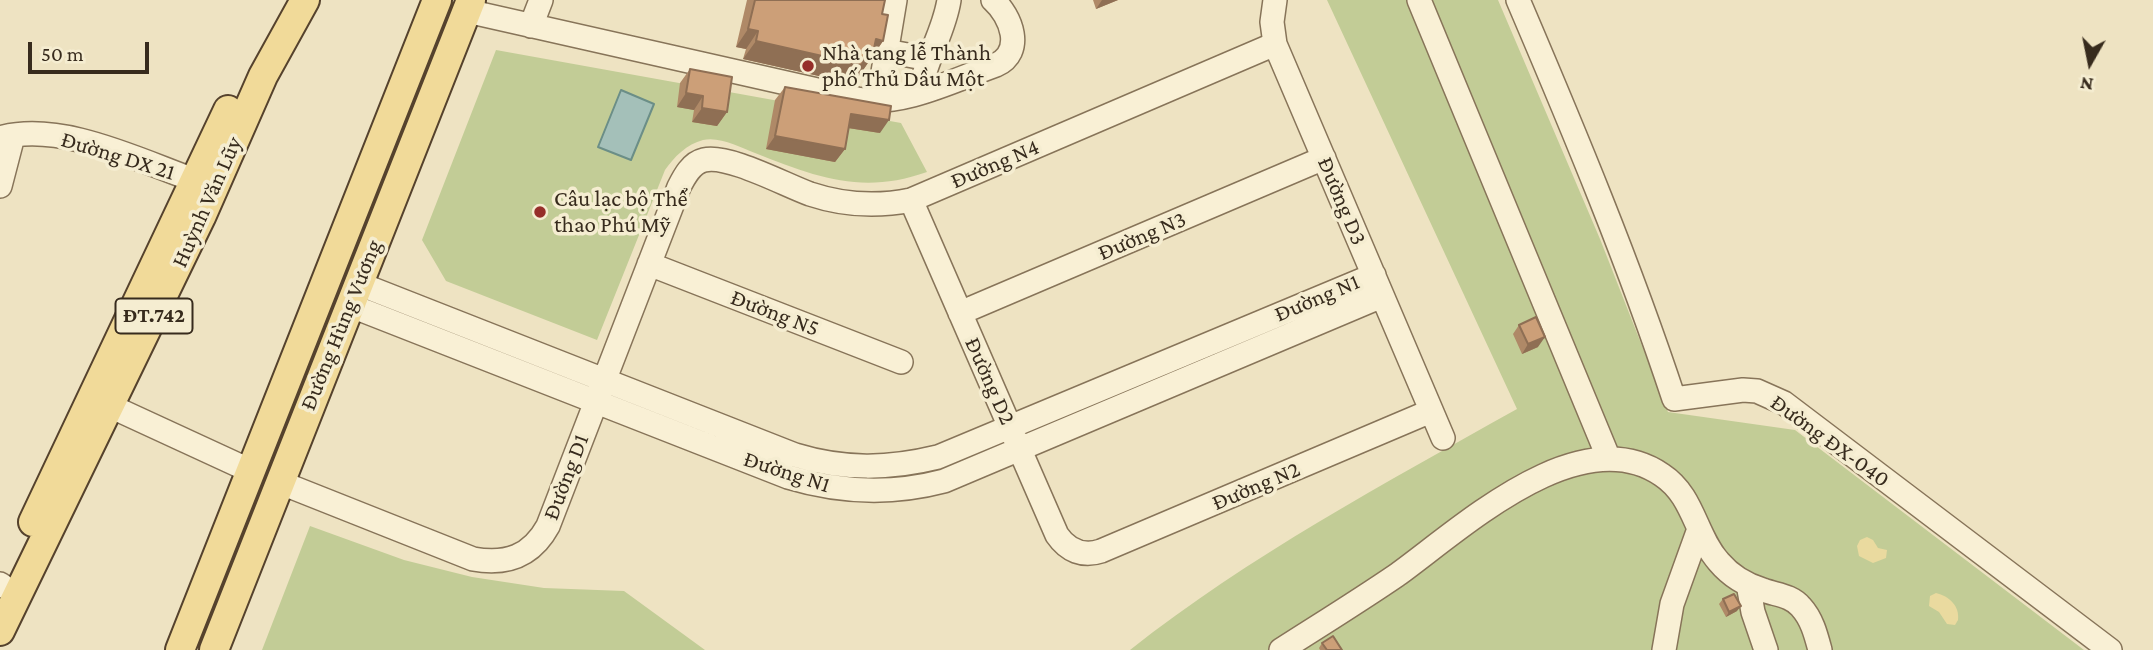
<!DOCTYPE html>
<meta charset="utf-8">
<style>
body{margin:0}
#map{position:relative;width:2153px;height:650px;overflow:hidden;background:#eee3c2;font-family:"Crimson Pro",serif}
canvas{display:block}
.north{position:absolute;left:2055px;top:28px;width:70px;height:70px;-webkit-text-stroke:5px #f5edd1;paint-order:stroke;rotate:189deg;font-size:19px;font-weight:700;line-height:28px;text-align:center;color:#372b1d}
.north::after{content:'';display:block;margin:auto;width:24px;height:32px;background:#372b1d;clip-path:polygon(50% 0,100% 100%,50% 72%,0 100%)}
.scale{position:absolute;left:28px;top:42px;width:121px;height:32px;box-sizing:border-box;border:4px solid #372b1d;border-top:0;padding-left:9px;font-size:21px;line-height:24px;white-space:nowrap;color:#372b1d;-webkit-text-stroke:5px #f5edd1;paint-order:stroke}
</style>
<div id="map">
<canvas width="2153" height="650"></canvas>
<div class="north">N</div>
<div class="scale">50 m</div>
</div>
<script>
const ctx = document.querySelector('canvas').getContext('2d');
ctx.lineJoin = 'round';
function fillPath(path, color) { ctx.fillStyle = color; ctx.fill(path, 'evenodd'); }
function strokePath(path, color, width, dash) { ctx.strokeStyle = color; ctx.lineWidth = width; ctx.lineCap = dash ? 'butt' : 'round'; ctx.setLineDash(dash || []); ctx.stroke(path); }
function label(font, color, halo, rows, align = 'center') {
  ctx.font = font + ' "Crimson Pro",serif'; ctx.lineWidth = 7; ctx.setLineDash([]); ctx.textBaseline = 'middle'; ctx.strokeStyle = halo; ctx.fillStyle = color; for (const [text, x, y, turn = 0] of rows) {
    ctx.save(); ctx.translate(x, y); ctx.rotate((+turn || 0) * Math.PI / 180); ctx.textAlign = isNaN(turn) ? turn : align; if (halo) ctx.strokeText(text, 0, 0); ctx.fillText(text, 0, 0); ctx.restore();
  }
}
const green = new Path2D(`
 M 1327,0 L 1498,0 L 1600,239 L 1668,412 L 1795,430 L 2084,650 L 1130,650 C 1249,556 1385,483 1517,409 Z
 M 496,50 L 901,123 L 927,172 C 862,195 816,177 755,153 C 740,147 719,136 703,140 C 687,144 674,157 665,170 L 597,340 L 446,281 L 422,240 Z
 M 310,526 L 404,560 L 472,577 L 544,588 L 624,591 L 705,650 L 262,650 Z`);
const sand = new Path2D(`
 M 1867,537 L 1873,540 L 1878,548 L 1887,550 L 1886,558 L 1873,563 L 1859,556 L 1857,546 L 1860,540 Z
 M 1936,593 C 1949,596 1960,606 1958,620 L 1955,625 L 1947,624 L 1939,612 L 1929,606 L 1930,596 Z`);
const water = new Path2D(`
 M 621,90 L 654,104 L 631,160 L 598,147 Z`);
const minor = new Path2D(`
 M 1275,0 L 1272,22 L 1275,44 L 1443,438
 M 1419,0 L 1609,459
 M 1518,0 C 1574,131 1629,263 1674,399 L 1743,390 L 1757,391 L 1784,403 L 2110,650
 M 467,11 L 857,99 C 902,107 954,80 996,65 C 1025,52 1011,16 993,0
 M 531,26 L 541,0
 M 886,51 L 929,59
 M 920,92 C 925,59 944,33 949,0
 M 878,102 L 895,0
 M 0,138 C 60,121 138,160 194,180
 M 0,186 L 13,136
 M 911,200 L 1057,535 C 1068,551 1083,557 1101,551 L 1431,411
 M 649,264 L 901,362
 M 357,283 L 795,455 C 844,470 889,469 938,457 L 1374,275
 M 349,305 L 788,477 C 841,493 891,495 944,481 L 1382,296
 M 960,313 L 1324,158
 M 110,406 L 251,471
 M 279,482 L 473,559 C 506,565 531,557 548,526 L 679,187 C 684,177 691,163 704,160 C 728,154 785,185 810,194 C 843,205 877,207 911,200 L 1275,44
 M 0,584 L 3,586
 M 1748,584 L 1753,612 L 1766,650
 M 1281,650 C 1320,625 1359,601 1397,575 C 1461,529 1579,418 1662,475 C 1694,496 1695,535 1719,562 C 1730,575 1746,585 1763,590 C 1776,595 1791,595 1801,607 C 1812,619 1816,635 1820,650
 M 1664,650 L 1672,604 L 1699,529`);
const major = new Path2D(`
 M 33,522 L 228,110
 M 0,631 L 201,217 L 263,76 L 305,0
 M 180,650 L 437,0
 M 214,650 L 471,0`);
const wall = new Path2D(`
 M 747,0 L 885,0 L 882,14 L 883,41 L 859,76 L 855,75 L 850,83 L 743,59 L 746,49 L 736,47 Z
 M 1093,0 L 1118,0 L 1096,9 Z
 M 690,69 L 727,112 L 717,126 L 692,122 L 694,110 L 677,107 L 680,83 Z
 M 785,87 L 880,133 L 848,128 L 845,149 L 835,162 L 766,149 L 775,100 Z
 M 1519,325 L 1538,347 L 1522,354 L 1513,334 Z
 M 1723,599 L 1737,611 L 1726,617 L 1719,604 Z
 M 1322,643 L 1342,650 L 1320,650 L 1319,648 Z`);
const shadedWall = new Path2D(`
 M 1102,0 L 1118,0 L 1096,9 Z
 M 748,29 L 758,31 L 746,49 L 736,47 Z
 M 876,39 L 883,41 L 859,76 L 855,75 L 850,83 L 743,59 L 756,41 Z
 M 686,93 L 703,96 L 694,110 L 677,107 Z
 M 702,108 L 727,112 L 717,126 L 692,122 Z
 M 851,114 L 889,120 L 880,133 L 842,127 Z
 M 775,136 L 845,149 L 835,162 L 766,149 Z
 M 1545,337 L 1538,347 L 1522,354 L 1528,344 Z
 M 1741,606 L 1737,611 L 1726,617 L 1729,612 Z`);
const building = new Path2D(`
 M 755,0 L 885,0 L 882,14 L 888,15 L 883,41 L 876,39 L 872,58 L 864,56 L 862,65 L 756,41 L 758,31 L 748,29 Z
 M 690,69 L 732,77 L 727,112 L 702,108 L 703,96 L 686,93 Z
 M 785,87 L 891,106 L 889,120 L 851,114 L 845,149 L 775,136 Z
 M 1536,317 L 1545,337 L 1528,344 L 1519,325 Z
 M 1734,594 L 1741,606 L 1729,612 L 1723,599 Z
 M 1333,636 L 1342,650 L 1327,650 L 1322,643 Z`);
const markers = [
 [808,66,7,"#962e29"],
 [540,212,7,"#962e29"]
];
const shields = [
 [154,316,77]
];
const shieldNames = [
 ["ĐT.742",154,316]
];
const poiNames = [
 ["Nhà tang lễ Thành",822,53],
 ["phố Thủ Dầu Một",822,79],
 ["Câu lạc bộ Thể",554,199],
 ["thao Phú Mỹ",554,225]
];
const streetNames = [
 ["Đường DX 21",118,156,17],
 ["Đường N4",995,164,-23],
 ["Đường D3",1342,201,67],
 ["Huỳnh Văn Lũy",207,202,-66],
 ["Đường N3",1142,236,-23],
 ["Đường N1",1317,298,-23],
 ["Đường N5",775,313,21],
 ["Đường Hùng Vương",341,325,-68],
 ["Đường D2",990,381,66],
 ["Đường ĐX-040",1830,441,36],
 ["Đường N1",787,472,18],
 ["Đường D1",566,477,-69],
 ["Đường N2",1256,486,-23]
];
fillPath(green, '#c2cc96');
fillPath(sand, '#eada9f');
fillPath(water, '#a4c0b9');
strokePath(water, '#6b8e87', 2);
strokePath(minor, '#877459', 26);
strokePath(major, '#55422d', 32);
strokePath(minor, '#f9f0d5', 23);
strokePath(major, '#f1da99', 28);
fillPath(wall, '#af8967');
fillPath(shadedWall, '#8f6f54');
fillPath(building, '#cc9f78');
strokePath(building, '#8f6f54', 2);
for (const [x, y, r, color] of markers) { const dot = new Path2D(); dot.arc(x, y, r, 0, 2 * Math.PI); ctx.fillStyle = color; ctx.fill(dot); strokePath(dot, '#f5edd1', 2.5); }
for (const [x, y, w] of shields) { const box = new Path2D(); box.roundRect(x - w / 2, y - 17.5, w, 35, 5); ctx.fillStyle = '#f5edd1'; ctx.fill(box); strokePath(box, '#372b1d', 2); }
label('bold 21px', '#372b1d', null, shieldNames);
label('23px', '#372b1d', '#f5edd1', poiNames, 'left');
label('23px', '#372b1d', '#f5edd1', streetNames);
</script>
